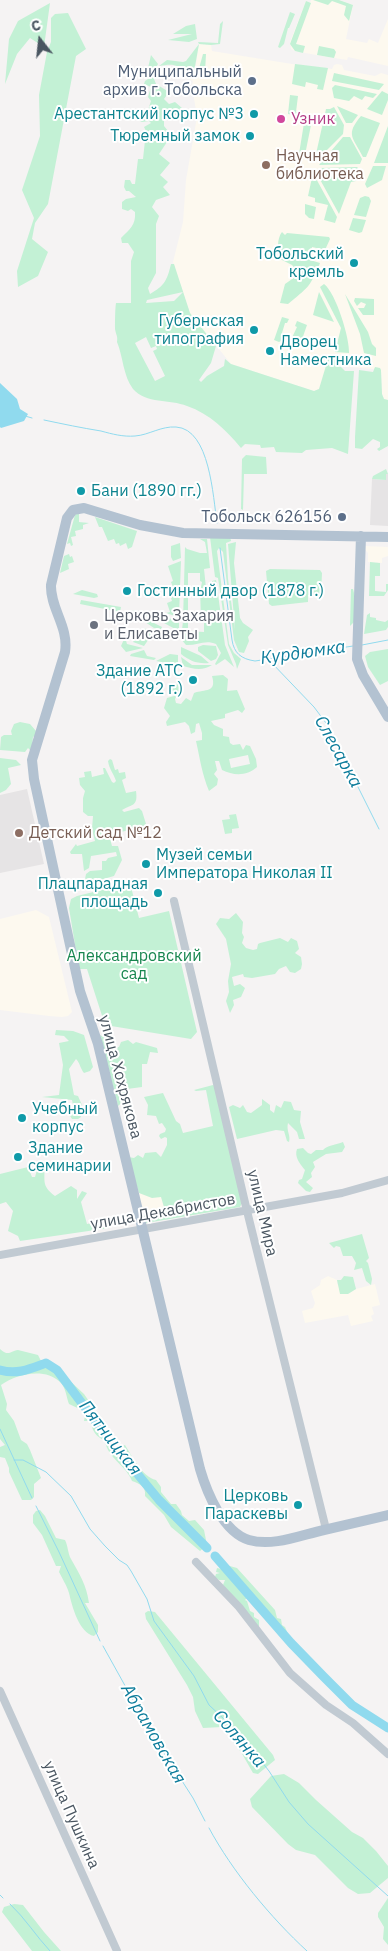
<!DOCTYPE html>
<meta charset="utf-8">
<style>
body{margin:0}
#map{position:relative;width:388px;height:1951px;overflow:hidden;background:#f5f3f3;font-family:"IBM Plex Sans",sans-serif}
canvas{display:block}
.north{position:absolute;left:15px;top:15px;width:50px;height:50px;-webkit-text-stroke:4px #fff;paint-order:stroke;rotate:344deg;font-size:14px;font-weight:700;line-height:20px;text-align:center;color:#4a5661}
.north::after{content:'';display:block;margin:auto;width:18px;height:22px;background:#4a5661;clip-path:polygon(50% 0,100% 100%,50% 72%,0 100%)}
</style>
<div id="map">
<canvas width="388" height="1951"></canvas>
<div class="north">С</div>
</div>
<script>
const ctx = document.querySelector('canvas').getContext('2d');
ctx.lineJoin = 'round';
function fillPath(path, color) { ctx.fillStyle = color; ctx.fill(path, 'evenodd'); }
function strokePath(path, color, width, dash) { ctx.strokeStyle = color; ctx.lineWidth = width; ctx.lineCap = dash ? 'butt' : 'round'; ctx.setLineDash(dash || []); ctx.stroke(path); }
function label(font, color, halo, rows, align = 'center') {
  ctx.font = font + ' "IBM Plex Sans",sans-serif'; ctx.lineWidth = 4; ctx.setLineDash([]); ctx.textBaseline = 'middle'; ctx.strokeStyle = halo; ctx.fillStyle = color; for (const [text, x, y, turn = 0] of rows) {
    ctx.save(); ctx.translate(x, y); ctx.rotate((+turn || 0) * Math.PI / 180); ctx.textAlign = isNaN(turn) ? turn : align; if (halo) ctx.strokeText(text, 0, 0); ctx.fillText(text, 0, 0); ctx.restore();
  }
}
const commercial = new Path2D(`
 M 311,0 L 339,0 L 353,5 L 346,39 L 367,43 L 369,39 L 378,43 L 388,19 L 388,66 L 348,57 L 347,60 L 316,55 L 295,51 L 291,49 L 290,42 L 306,1 L 310,3 Z
 M 199,44 L 211,45 L 212,51 L 292,64 L 332,69 L 334,65 L 337,64 L 342,65 L 344,70 L 375,76 L 381,73 L 388,75 L 388,400 L 384,399 L 382,394 L 381,370 L 377,367 L 373,369 L 337,366 L 319,389 L 314,391 L 231,364 L 190,313 L 173,262 L 183,222 L 186,180 L 197,117 L 192,86 L 193,81 L 187,78 L 186,75 L 189,70 L 195,71 Z
 M 365,546 L 388,547 L 388,556 L 382,558 L 382,563 L 368,562 L 368,553 L 363,547 Z
 M 36,910 L 49,917 L 72,1012 L 68,1016 L 62,1017 L 49,1016 L 0,1010 L 0,919 Z
 M 139,1193 L 161,1197 L 164,1208 L 160,1209 L 163,1215 L 149,1216 L 142,1215 Z
 M 328,1276 L 337,1280 L 337,1284 L 348,1294 L 356,1289 L 375,1284 L 380,1305 L 372,1307 L 374,1314 L 371,1316 L 373,1321 L 351,1326 L 348,1315 L 305,1323 L 302,1311 L 313,1308 L 315,1303 L 311,1291 L 320,1285 L 321,1280 Z`);
const education = new Path2D(`
 M 386,474 L 388,474 L 388,526 L 370,525 L 372,479 L 386,480 Z
 M 27,789 L 44,864 L 0,873 L 0,795 Z`);
const green = new Path2D(`
 M 313,0 L 339,0 L 353,5 L 349,21 L 344,15 L 346,6 L 332,1 L 328,5 Z
 M 306,1 L 311,3 L 296,44 L 305,46 L 303,53 L 295,51 L 290,44 Z
 M 50,3 L 44,47 L 30,38 L 17,54 L 5,84 L 9,39 L 18,21 Z
 M 290,12 L 295,14 L 289,28 L 288,28 L 284,44 L 280,48 L 278,47 Z
 M 68,13 L 86,49 L 76,56 L 48,204 L 35,223 L 32,239 L 48,252 L 38,276 L 18,287 L 17,271 L 34,218 L 22,190 L 40,136 L 39,95 L 47,52 L 51,42 L 51,18 L 55,14 Z
 M 223,21 L 220,44 L 211,45 L 199,44 L 194,72 L 189,70 L 186,73 C 177,63 171,64 159,66 L 167,60 L 183,62 L 186,61 L 199,44 L 198,42 L 218,43 L 220,24 Z
 M 195,24 L 197,39 L 189,42 L 168,40 L 192,34 L 173,34 L 186,26 Z
 M 319,46 L 334,49 L 336,52 L 334,58 L 317,55 Z
 M 203,54 L 206,54 L 205,73 L 200,75 L 198,72 Z
 M 151,55 L 158,64 L 155,69 L 159,74 L 154,79 L 156,84 L 169,92 L 164,99 L 169,104 L 175,102 L 182,108 L 176,115 L 164,119 L 164,126 L 169,132 L 167,142 L 159,154 L 170,163 L 160,175 L 168,182 L 163,187 L 170,195 L 156,200 L 152,207 L 159,216 L 156,224 L 156,273 L 148,288 L 150,294 C 164,286 167,281 171,264 L 174,264 L 190,313 L 216,346 L 211,363 L 199,380 L 201,382 L 207,376 L 224,366 L 225,359 L 231,364 L 314,391 L 319,389 L 328,359 L 338,360 L 337,366 L 341,367 L 345,371 L 354,371 L 348,454 L 332,448 L 306,450 L 302,453 L 276,452 L 274,447 L 261,448 L 260,445 L 245,444 L 241,448 C 226,430 210,414 187,406 C 170,399 146,404 133,389 C 123,376 123,356 117,342 C 118,336 116,335 115,329 C 115,323 115,309 116,303 L 131,303 L 131,261 L 134,252 L 128,243 L 122,243 L 121,238 C 130,229 136,225 135,212 L 131,209 L 128,211 L 122,209 L 122,202 L 126,199 L 136,197 L 129,191 L 126,191 L 124,187 L 125,180 L 130,180 L 132,184 L 135,184 L 138,159 L 143,159 L 146,131 L 144,127 L 151,123 L 149,121 L 142,122 L 134,118 L 147,113 L 151,101 L 148,97 L 151,87 L 144,84 L 145,81 L 151,77 L 148,68 ZM 183,292 L 174,301 L 146,303 L 147,300 ZM 146,337 L 151,348 L 156,346 L 157,349 L 153,351 L 165,376 L 155,381 L 135,343 Z
 M 295,64 L 328,68 L 323,90 L 317,89 L 318,85 L 306,82 L 305,87 L 292,84 Z
 M 334,73 L 384,84 L 379,90 L 332,81 Z
 M 335,85 L 377,94 L 373,98 L 365,96 L 362,100 L 354,96 L 349,101 L 334,98 L 332,88 Z
 M 382,91 L 388,94 L 388,100 L 382,115 L 367,109 Z
 M 290,95 L 298,96 L 296,112 L 311,115 L 311,118 L 288,114 Z
 M 337,106 L 358,115 L 352,123 L 346,123 Z
 M 334,107 L 344,125 L 343,134 L 314,163 L 326,109 L 330,109 Z
 M 361,116 L 380,123 L 366,157 L 363,157 C 353,137 345,135 361,116 Z
 M 304,123 L 311,125 L 305,155 L 299,154 Z
 M 388,126 L 388,163 L 374,163 Z
 M 343,137 L 350,137 L 362,159 L 360,164 L 319,165 Z
 M 373,166 L 386,166 L 382,180 L 367,188 L 365,184 Z
 M 357,167 L 360,170 L 356,181 L 351,182 L 339,214 L 317,174 L 319,168 Z
 M 313,173 L 337,217 L 335,223 L 324,220 L 328,205 L 315,202 L 315,198 L 308,196 Z
 M 365,196 L 369,197 L 371,201 L 366,217 L 354,215 L 360,198 Z
 M 305,204 L 316,207 L 314,219 L 309,218 L 305,214 Z
 M 353,218 L 366,220 L 362,232 L 359,233 L 349,230 Z
 M 282,232 L 285,235 L 287,233 L 329,237 L 330,239 L 325,250 L 312,247 L 310,260 L 320,263 C 310,288 307,288 288,304 L 280,303 L 285,284 L 295,277 L 298,272 L 292,265 L 280,259 C 277,251 277,238 282,232 Z
 M 324,284 C 336,293 350,339 349,353 L 335,352 L 341,328 L 320,287 Z
 M 319,292 L 334,322 L 313,315 Z
 M 345,294 L 368,332 L 372,344 L 376,348 L 376,356 L 364,353 L 360,334 Z
 M 355,298 L 374,299 L 374,315 L 363,315 L 358,308 L 364,308 L 366,304 L 361,302 L 357,306 L 354,301 Z
 M 282,317 L 289,319 L 287,323 L 285,323 L 282,333 L 283,334 L 281,341 L 279,342 L 274,340 Z
 M 297,321 L 307,325 L 299,348 L 297,349 L 290,346 L 289,344 L 297,327 L 295,326 Z
 M 375,367 L 380,368 L 381,370 L 382,394 L 384,399 L 388,400 L 388,446 L 379,451 L 377,449 L 380,447 L 380,442 L 373,439 L 362,449 L 355,448 L 355,437 L 359,370 L 373,372 Z
 M 246,455 L 266,457 L 267,474 L 244,474 L 243,510 L 241,509 L 242,459 Z
 M 386,469 L 388,474 L 386,474 L 386,480 L 372,479 L 373,476 Z
 M 79,513 L 79,522 L 89,523 L 83,525 L 83,529 L 75,531 L 76,536 L 71,537 L 73,545 L 71,546 L 70,543 L 67,544 L 75,515 Z
 M 95,517 L 137,531 L 132,547 L 128,549 L 126,543 L 120,546 L 119,543 L 116,544 L 114,539 L 108,541 L 102,527 L 99,527 Z
 M 230,536 L 231,541 L 226,543 L 228,579 L 235,630 L 228,544 L 236,542 L 234,563 L 240,618 L 243,623 L 253,630 L 248,637 L 249,641 L 244,653 L 239,652 L 234,640 L 223,552 L 219,548 L 217,551 L 229,644 L 234,653 L 241,659 L 237,669 L 236,664 L 228,645 L 218,578 L 215,577 L 210,537 Z
 M 200,539 L 207,539 L 210,568 L 204,569 L 206,588 L 212,587 L 212,581 L 216,580 L 225,645 L 234,667 L 225,659 L 216,665 L 215,664 L 221,653 L 216,644 C 205,639 196,646 186,645 L 181,639 L 183,621 L 185,547 L 187,549 L 200,553 L 207,553 L 205,542 ZM 188,573 L 200,573 L 200,581 L 202,582 L 201,587 L 200,587 L 201,621 L 204,621 L 204,632 L 188,631 Z
 M 180,543 L 181,558 L 173,561 L 171,557 L 171,546 Z
 M 69,554 L 70,557 L 72,556 L 74,562 L 68,564 L 69,569 L 60,573 L 64,556 Z
 M 181,561 L 180,587 L 174,590 L 171,582 L 173,581 L 168,566 Z
 M 370,562 L 380,563 L 380,576 L 375,576 L 375,591 L 386,592 L 386,584 L 388,584 L 388,590 L 384,596 L 369,596 Z
 M 270,569 L 320,570 L 322,573 L 321,595 L 308,595 L 308,602 L 272,606 L 269,604 L 266,571 Z
 M 351,589 L 353,589 L 356,601 L 354,622 L 350,626 Z
 M 82,590 L 97,594 L 98,597 L 94,598 L 73,594 Z
 M 180,591 L 179,614 L 175,616 L 166,613 L 170,612 L 167,603 L 172,601 L 170,595 Z
 M 81,600 L 121,607 L 120,612 L 80,604 Z
 M 134,610 L 160,616 L 162,623 L 145,615 L 137,616 L 133,612 Z
 M 370,613 L 370,617 L 376,618 L 376,620 L 385,622 L 388,620 L 388,627 L 386,630 L 364,634 L 367,615 Z
 M 142,617 L 162,627 L 160,632 L 139,618 Z
 M 162,617 L 179,620 L 179,628 L 177,630 L 164,623 Z
 M 144,628 L 153,633 L 144,646 L 133,642 Z
 M 125,637 L 127,644 L 143,648 L 126,652 L 121,646 Z
 M 203,645 L 216,646 L 218,655 L 216,659 L 211,661 L 198,651 L 198,647 Z
 M 181,647 L 201,656 L 209,663 C 197,664 190,661 181,654 Z
 M 388,649 L 388,681 L 380,685 L 368,667 L 365,656 L 370,652 Z
 M 144,650 L 147,656 L 156,658 L 154,660 L 130,656 L 131,654 Z
 M 170,654 L 178,655 L 178,665 L 156,661 Z
 M 181,657 L 192,665 L 212,665 C 203,671 193,669 183,666 Z
 M 223,675 L 228,679 L 227,691 L 237,690 L 245,709 L 242,713 L 238,710 L 225,714 L 225,718 L 211,721 L 214,725 L 223,729 L 223,736 L 229,737 L 230,743 L 233,745 L 240,744 L 243,750 L 246,745 L 250,746 L 256,759 L 257,767 C 247,776 234,776 222,770 L 219,761 L 215,761 L 217,770 L 214,774 L 218,779 L 217,785 L 209,791 C 202,774 200,759 196,741 L 202,740 L 202,733 L 199,723 L 196,724 L 195,732 L 191,734 L 189,726 L 185,722 L 167,726 L 166,722 L 170,716 L 164,708 L 167,698 L 174,696 L 173,691 L 168,691 L 168,688 L 178,684 L 181,688 L 175,699 L 176,703 L 181,704 L 186,698 L 191,701 L 194,693 C 205,689 217,693 212,676 ZM 248,755 L 250,764 L 231,768 L 229,759 Z
 M 20,722 L 30,724 L 36,731 L 35,736 L 33,737 L 32,747 L 30,750 L 28,748 L 25,752 L 0,750 L 1,737 L 4,735 L 12,735 L 11,731 L 14,724 Z
 M 0,758 L 16,760 L 21,765 L 8,768 L 11,784 L 6,790 L 0,793 Z
 M 110,759 L 112,760 L 115,770 L 118,769 L 119,773 L 125,772 L 126,778 L 122,780 L 126,793 L 136,791 C 138,806 133,804 122,810 L 124,812 L 139,808 L 142,811 L 146,824 L 145,826 L 109,835 L 112,846 L 118,846 L 122,860 L 114,876 L 89,883 L 85,879 L 86,874 L 90,871 L 102,870 L 102,861 L 106,861 L 108,858 L 117,856 L 116,852 L 91,856 L 89,868 L 84,871 L 82,854 L 71,854 L 70,852 L 76,844 L 77,846 L 95,841 L 92,829 L 93,816 L 88,816 L 83,812 L 83,798 L 85,791 L 80,785 L 79,778 L 85,777 L 84,772 L 91,771 L 92,777 L 104,774 L 103,768 L 105,768 L 112,782 L 114,783 L 116,781 C 114,774 109,769 108,761 Z
 M 236,814 L 239,828 L 232,829 L 232,833 L 225,834 L 222,820 L 230,819 L 229,815 Z
 M 130,883 L 139,918 L 169,911 L 197,1032 L 191,1039 L 105,1025 L 87,969 L 79,969 L 69,908 L 71,899 L 77,896 Z
 M 236,913 L 243,922 L 242,933 L 244,937 L 242,943 L 246,948 L 253,950 L 257,949 L 258,944 L 260,943 L 280,938 L 288,942 L 291,938 L 297,941 L 299,949 L 295,953 L 301,957 L 302,964 L 301,969 L 295,973 L 290,972 L 286,966 L 279,969 L 275,974 L 252,978 L 244,977 L 243,974 L 232,977 L 234,986 L 240,984 L 245,988 L 241,997 L 233,1000 L 234,1005 L 230,1013 L 226,1001 L 229,992 L 228,981 L 231,964 L 226,939 L 216,924 L 220,918 L 229,919 Z
 M 56,1030 L 73,1031 L 84,1035 L 93,1067 L 90,1071 L 84,1073 C 80,1068 80,1063 76,1059 L 69,1069 L 74,1095 L 78,1096 L 82,1105 L 79,1109 L 81,1117 L 78,1119 L 72,1119 L 69,1114 L 73,1105 L 72,1100 L 42,1097 L 59,1095 L 63,1065 L 59,1043 L 69,1041 L 64,1036 L 55,1035 Z
 M 100,1035 L 107,1039 L 111,1046 L 119,1047 L 121,1042 L 128,1040 L 133,1044 L 136,1042 L 157,1048 L 158,1053 L 150,1052 L 147,1064 L 142,1064 L 142,1087 L 127,1089 L 127,1098 L 118,1106 Z
 M 213,1085 L 216,1087 L 242,1203 L 240,1207 L 146,1223 L 142,1215 L 147,1213 L 149,1216 L 163,1215 L 160,1209 L 164,1207 L 161,1197 L 152,1198 L 139,1193 L 128,1157 L 134,1158 L 138,1155 L 143,1158 L 145,1153 L 156,1152 L 161,1157 L 167,1145 L 167,1138 L 165,1137 L 161,1139 L 159,1136 L 160,1134 L 165,1132 L 166,1129 L 162,1123 L 159,1124 L 156,1116 L 147,1115 L 148,1105 L 144,1097 L 163,1093 L 176,1121 L 180,1124 L 183,1133 L 213,1126 L 206,1090 L 196,1091 L 194,1090 Z
 M 262,1099 L 270,1105 L 270,1110 L 274,1113 L 276,1105 L 281,1108 L 284,1101 L 291,1102 L 294,1110 L 301,1111 L 300,1122 L 305,1139 L 299,1139 L 297,1132 L 288,1123 C 286,1131 291,1135 289,1142 L 287,1141 L 284,1131 L 276,1130 L 237,1139 L 229,1107 L 233,1105 L 240,1108 L 243,1105 L 247,1112 L 251,1113 L 262,1105 Z
 M 343,1142 L 345,1147 L 342,1152 L 326,1154 L 313,1162 L 315,1167 L 311,1173 L 312,1177 L 306,1182 L 313,1188 L 310,1192 L 306,1191 L 298,1183 L 299,1180 L 302,1179 L 305,1170 C 300,1164 294,1157 297,1149 L 303,1148 L 308,1153 L 311,1154 L 316,1150 L 323,1150 C 328,1145 336,1145 343,1142 Z
 M 44,1162 C 46,1180 40,1185 55,1196 L 71,1186 L 77,1190 L 77,1199 L 82,1191 L 87,1193 L 81,1202 L 87,1224 L 117,1217 L 109,1228 L 20,1241 L 18,1236 L 8,1231 L 13,1211 L 6,1202 L 0,1204 L 0,1174 L 28,1167 L 32,1177 L 35,1177 L 39,1163 Z
 M 362,1234 L 369,1258 L 366,1261 L 368,1263 L 372,1279 L 371,1285 L 366,1281 L 362,1268 L 354,1270 L 356,1263 L 352,1256 L 343,1256 L 340,1247 L 336,1246 L 334,1248 L 329,1243 Z
 M 344,1276 L 353,1277 L 356,1289 L 348,1294 L 340,1294 L 337,1280 L 341,1280 Z
 M 0,1349 C 9,1357 10,1351 18,1350 L 38,1355 L 42,1363 L 48,1367 L 51,1364 L 53,1365 L 84,1394 L 95,1410 L 88,1417 L 96,1415 L 100,1424 L 104,1425 L 105,1429 L 119,1447 L 125,1445 C 132,1456 142,1477 156,1480 L 161,1487 L 161,1492 L 171,1504 L 176,1504 L 181,1511 L 182,1515 L 189,1521 L 195,1520 L 204,1530 L 207,1545 L 200,1551 L 171,1527 L 164,1515 L 145,1496 C 146,1486 140,1484 132,1481 C 126,1465 108,1459 105,1441 C 96,1436 92,1432 91,1421 L 84,1421 L 86,1412 L 69,1404 C 66,1396 66,1388 60,1382 C 45,1367 16,1374 1,1385 L 7,1404 L 6,1410 L 14,1421 L 21,1440 L 27,1444 L 30,1450 L 41,1478 L 34,1484 L 34,1497 L 31,1500 L 22,1500 L 9,1472 L 9,1468 L 5,1458 L 0,1457 L 0,1447 L 5,1445 L 0,1439 Z
 M 40,1510 L 45,1516 L 56,1538 L 65,1540 C 68,1546 68,1554 71,1559 C 80,1575 86,1584 89,1603 L 85,1603 L 98,1625 L 98,1632 L 94,1636 C 79,1633 72,1606 69,1593 C 67,1586 62,1578 59,1572 L 61,1566 L 56,1566 L 42,1535 L 33,1523 L 33,1515 L 36,1511 Z
 M 226,1565 L 237,1568 L 275,1610 L 277,1618 L 281,1619 L 282,1625 L 285,1627 L 295,1650 L 280,1636 L 247,1598 L 245,1600 L 247,1601 L 250,1611 L 254,1613 L 254,1617 L 259,1620 L 259,1626 L 256,1627 L 223,1585 L 225,1580 L 219,1580 L 215,1577 L 216,1574 L 220,1573 L 216,1572 L 217,1568 L 221,1569 Z
 M 148,1611 L 155,1612 L 273,1755 L 275,1760 L 258,1774 L 253,1773 L 241,1752 L 222,1727 L 203,1728 L 195,1711 L 193,1697 L 187,1685 L 146,1619 L 145,1613 Z
 M 284,1774 L 299,1783 L 316,1800 L 352,1832 L 363,1838 L 376,1851 L 388,1866 L 388,1878 L 370,1893 L 358,1894 L 348,1888 L 315,1855 L 296,1850 L 288,1844 L 252,1807 L 250,1799 L 271,1776 Z
 M 388,1898 L 388,1945 L 383,1939 L 384,1927 L 378,1917 L 378,1913 Z
 M 14,1904 L 23,1905 L 44,1932 L 61,1951 L 32,1951 L 2,1912 L 4,1907 Z`);
const water = new Path2D(`
 M 0,383 L 17,399 L 20,409 L 28,414 L 24,421 L 1,428 L 0,427 Z`);
const stream = new Path2D(`
 M 25,416 L 32,418
 M 44,420 C 63,424 82,428 101,431 C 112,434 123,437 135,436 C 149,435 161,426 176,427 C 210,429 213,497 217,523
 M 220,548 L 232,640 C 234,653 241,659 255,661 L 353,646
 M 362,645 L 388,640
 M 269,660 L 314,707 L 326,723 L 379,829
 M 0,1429 L 32,1498
 M 14,1460 L 23,1460 L 46,1472 L 71,1496 L 90,1529 L 105,1546 L 119,1560 L 127,1565 L 131,1571 L 147,1599 L 154,1621 L 194,1676 L 209,1705 L 239,1733 L 269,1771 L 289,1802 L 308,1824 L 388,1896
 M 36,1506 L 59,1552 L 100,1641
 M 103,1646 L 153,1736 L 193,1798 L 205,1821
 M 209,1828 C 232,1871 271,1918 307,1951
 M 0,1895 L 3,1898
 M 10,1904 C 25,1918 36,1936 50,1951`);
const river = new Path2D(`
 M 0,1370 C 17,1375 30,1369 46,1363 L 57,1370 L 111,1442 L 159,1500 L 207,1548
 M 215,1556 L 291,1643 L 324,1677 L 352,1705 L 388,1728`);
const minor = new Path2D(`
 M 174,901 L 247,1211 L 326,1529
 M 0,1255 L 342,1193 L 388,1180
 M 196,1562 L 239,1607 L 290,1673 L 326,1705 L 353,1723 L 388,1754
 M 0,1691 L 117,1951`);
const major = new Path2D(`
 M 361,536 L 357,659 L 363,675 L 388,717
 M 388,537 L 183,533 L 140,525 L 84,508 L 73,510 L 67,518 L 51,585 C 50,608 69,627 65,652 L 32,760 L 34,779 L 80,991 L 98,1044 L 200,1469 C 207,1493 223,1532 249,1540 C 273,1547 301,1535 324,1530 C 346,1525 367,1520 388,1515`);
const markers = [
 [252,81,5,"#5c6f8a"],
 [254,114,5,"#0f9aa8"],
 [281,119,5,"#d1479c"],
 [250,136,5,"#0f9aa8"],
 [266,165,5,"#8d6e63"],
 [354,263,5,"#0f9aa8"],
 [254,330,5,"#0f9aa8"],
 [270,351,5,"#0f9aa8"],
 [81,491,5,"#0f9aa8"],
 [342,517,5,"#5c6f8a"],
 [127,591,5,"#0f9aa8"],
 [94,625,5,"#6b7280"],
 [193,680,5,"#0f9aa8"],
 [19,833,5,"#8d6e63"],
 [146,864,5,"#0f9aa8"],
 [158,893,5,"#0f9aa8"],
 [22,1118,5,"#0f9aa8"],
 [18,1157,5,"#0f9aa8"],
 [298,1505,5,"#0f9aa8"]
];
const serviceNames = [
 ["Муниципальный",242,72],
 ["архив г. Тобольска",242,90],
 ["Тобольск 626156",332,517]
];
const cultureNames = [
 ["Арестантский корпус №3",244,114],
 ["Тюремный замок",240,136],
 ["Тобольский",344,254],
 ["кремль",344,272],
 ["Губернская",244,321],
 ["типография",244,339],
 ["Дворец",280,342,"left"],
 ["Наместника",280,360,"left"],
 ["Бани (1890 гг.)",91,491,"left"],
 ["Гостинный двор (1878 г.)",137,591,"left"],
 ["Здание АТС",183,671],
 ["(1892 г.)",183,689],
 ["Музей семьи",156,855,"left"],
 ["Императора Николая II",156,873,"left"],
 ["Плацпарадная",148,884],
 ["площадь",148,902],
 ["Учебный",32,1109,"left"],
 ["корпус",32,1127,"left"],
 ["Здание",28,1148,"left"],
 ["семинарии",28,1166,"left"],
 ["Церковь",288,1496],
 ["Параскевы",288,1514]
];
const hotelNames = [
 ["Узник",291,119]
];
const educationNames = [
 ["Научная",276,156],
 ["библиотека",276,174],
 ["Детский сад №12",29,833]
];
const worshipNames = [
 ["Церковь Захария",104,616],
 ["и Елисаветы",104,634]
];
const parkNames = [
 ["Александровский",134,956],
 ["сад",134,974]
];
const streetNames = [
 ["улица Хохрякова",120,1077,75],
 ["улица Декабристов",163,1212,-10],
 ["улица Мира",262,1213,77],
 ["улица Пушкина",71,1815,66]
];
const waterNames = [
 ["Курдюмка",303,653,-8],
 ["Слесарка",338,752,61],
 ["Пятницкая",110,1438,52],
 ["Абрамовская",153,1734,60],
 ["Солянка",239,1739,49]
];
fillPath(commercial, '#fdf9ef');
fillPath(education, '#e6e4e5');
fillPath(green, '#c3f1d5');
fillPath(water, '#90daee');
strokePath(stream, '#90daee', 1);
strokePath(river, '#90daee', 9);
strokePath(minor, '#c1cad2', 8);
strokePath(major, '#b3c2d1', 10);
for (const [x, y, r, color] of markers) { const dot = new Path2D(); dot.arc(x, y, r, 0, 2 * Math.PI); ctx.fillStyle = color; ctx.fill(dot); strokePath(dot, '#fff', 2); }
label('16px', '#4e5e75', '#fff', serviceNames, 'right');
label('16px', '#0d838f', '#fff', cultureNames, 'right');
label('16px', '#b23c85', '#fff', hotelNames, 'left');
label('16px', '#785e54', '#fff', educationNames, 'left');
label('16px', '#5b616d', '#fff', worshipNames, 'left');
label('16px', '#17864f', '#fff', parkNames);
label('16px', '#4a5661', '#fff', streetNames);
label('italic 18px', '#0c7c9b', '#fff', waterNames);
</script>
